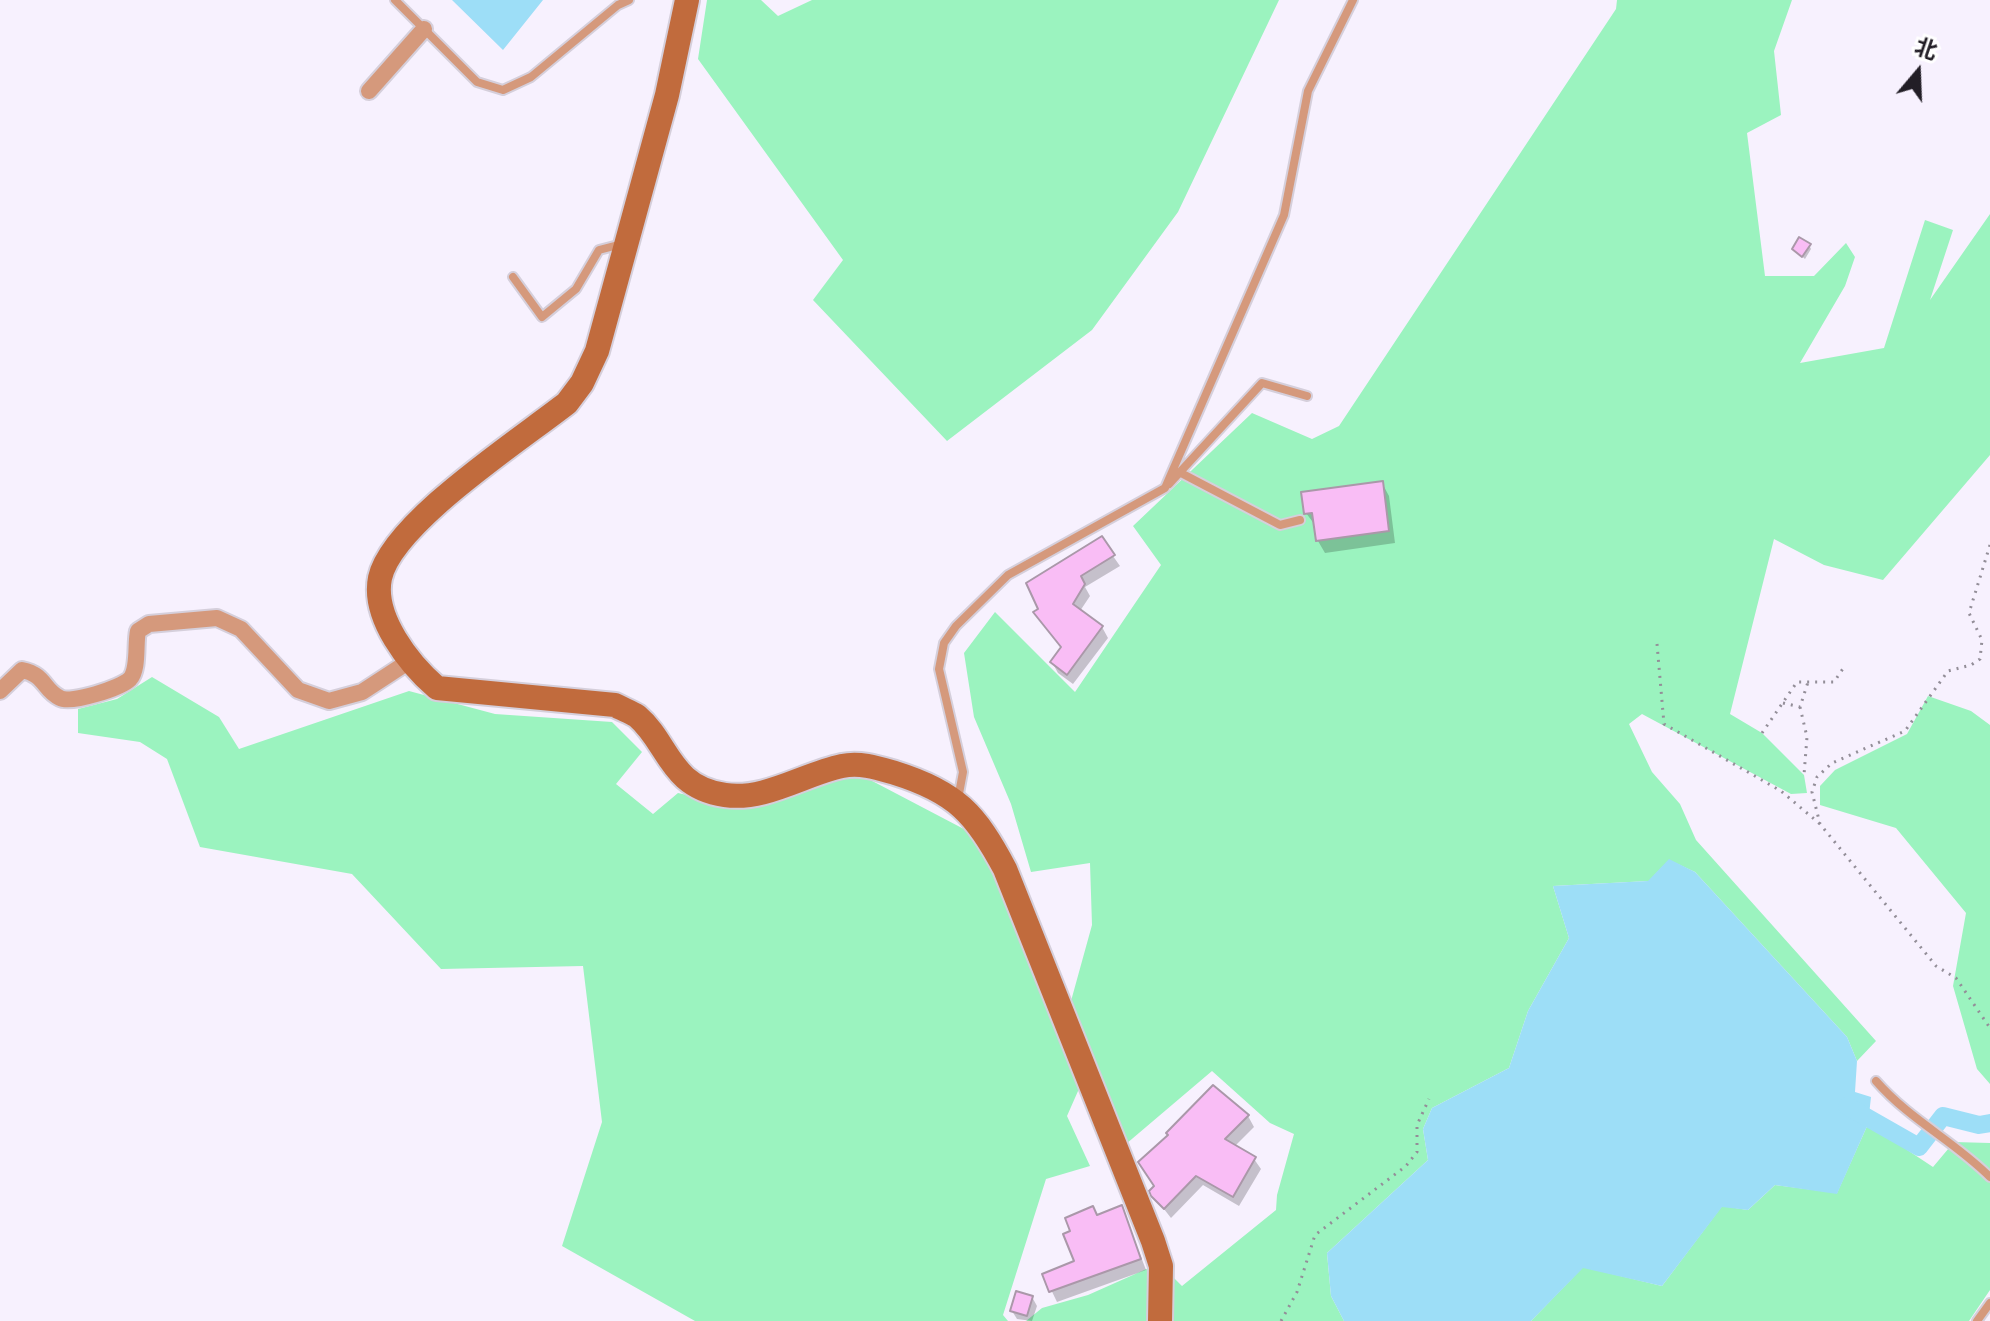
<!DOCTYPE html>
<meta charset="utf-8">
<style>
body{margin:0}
#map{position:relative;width:1990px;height:1321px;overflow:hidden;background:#f7f1fe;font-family:Bitter,"Noto Sans SC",serif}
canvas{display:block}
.north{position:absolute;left:1878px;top:32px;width:80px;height:80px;-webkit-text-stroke:6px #fff;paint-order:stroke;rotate:19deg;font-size:22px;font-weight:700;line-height:32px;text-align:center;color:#221e26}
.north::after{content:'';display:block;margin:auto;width:28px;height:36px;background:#221e26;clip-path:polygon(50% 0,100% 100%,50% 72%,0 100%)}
</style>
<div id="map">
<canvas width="1990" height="1321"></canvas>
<div class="north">北</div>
</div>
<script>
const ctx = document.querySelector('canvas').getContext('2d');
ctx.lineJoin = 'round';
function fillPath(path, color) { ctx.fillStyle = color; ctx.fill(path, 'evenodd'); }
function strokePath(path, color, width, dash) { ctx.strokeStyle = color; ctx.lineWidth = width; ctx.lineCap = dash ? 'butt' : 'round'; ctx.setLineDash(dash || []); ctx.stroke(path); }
const green = new Path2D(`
 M 707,0 L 761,0 L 778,16 L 812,0 L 1279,0 L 1178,212 L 1092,330 L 947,441 L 813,300 L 843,260 L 698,59 Z
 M 1617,0 L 1792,0 L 1774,51 L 1781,115 L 1747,133 L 1765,276 L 1814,276 L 1846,243 L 1855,257 L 1845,286 L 1800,363 L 1884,348 L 1925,220 L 1953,230 L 1930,300 L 1990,214 L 1990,455 L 1883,580 L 1824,565 L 1774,539 L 1730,714 L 1762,733 L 1804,775 L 1807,793 L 1791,794 L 1642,714 L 1629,724 L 1652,772 L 1680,804 L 1696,840 L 1876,1041 L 1857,1061 L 1847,1037 L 1695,872 L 1669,860 L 1649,881 L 1553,886 L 1569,938 L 1528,1011 L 1509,1068 L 1432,1108 L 1423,1129 L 1428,1160 L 1327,1253 L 1331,1296 L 1344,1321 L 1169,1321 L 1167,1271 L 1182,1286 L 1276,1210 L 1277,1195 L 1294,1134 L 1270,1123 L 1212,1071 L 1126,1144 L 1071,1001 L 1092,925 L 1090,863 L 1031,872 L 1011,804 L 974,717 L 964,653 L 995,612 L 1075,692 L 1161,565 L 1133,526 L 1252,413 L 1312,439 L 1339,426 L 1616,9 Z
 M 152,677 L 219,717 L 239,749 L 409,691 L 495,714 L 612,722 L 642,752 L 616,784 L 653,814 L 678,793 L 749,809 L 857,773 L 981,838 L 1082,1082 L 1067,1116 L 1090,1166 L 1046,1179 L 1003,1315 L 1008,1321 L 695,1321 L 562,1246 L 602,1122 L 583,966 L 441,969 L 352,874 L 200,847 L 167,759 L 140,742 L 78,733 L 78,709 L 117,699 Z
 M 1928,696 L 1971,711 L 1990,725 L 1990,1084 L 1977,1069 L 1953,986 L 1966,913 L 1896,828 L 1820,805 L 1820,786 L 1835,770 L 1907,734 Z
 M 1868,1124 L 1933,1167 L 1954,1142 L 1990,1143 L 1990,1290 L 1969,1321 L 1531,1321 L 1583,1267 L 1662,1286 L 1722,1206 L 1748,1210 L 1775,1185 L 1837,1193 Z
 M 1151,1267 L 1152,1321 L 1026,1321 L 1042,1308 L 1088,1295 Z`);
const water = new Path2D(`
 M 452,0 L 543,0 L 503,50 Z
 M 1669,859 L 1695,872 L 1847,1037 L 1857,1061 L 1855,1092 L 1871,1097 L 1868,1124 L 1837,1194 L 1775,1185 L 1748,1210 L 1722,1207 L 1662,1286 L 1583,1268 L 1531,1321 L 1344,1321 L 1331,1296 L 1327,1253 L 1428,1160 L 1423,1129 L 1432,1108 L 1509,1068 L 1528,1011 L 1569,938 L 1553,886 L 1648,881 Z`);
const shadow = new Path2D(`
 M 1809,245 L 1811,249 L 1805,259 L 1794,249 Z
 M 1382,483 L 1389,496 L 1395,543 L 1325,553 L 1318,541 L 1315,525 L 1306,513 Z
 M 1101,539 L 1120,566 L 1085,587 L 1090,596 L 1080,611 L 1102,627 L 1108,638 L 1073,684 L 1058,673 L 1052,662 L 1062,649 L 1036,613 Z
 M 1248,1116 L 1254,1127 L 1234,1147 L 1254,1159 L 1261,1169 L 1239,1206 L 1203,1185 L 1171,1218 L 1153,1195 Z
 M 1122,1207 L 1146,1270 L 1057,1302 L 1044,1275 L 1077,1262 L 1097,1217 Z
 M 1032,1297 L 1037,1306 L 1032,1321 L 1017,1319 L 1012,1311 Z`);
const canal = new Path2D(`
 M 1847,1106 L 1919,1147 L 1943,1116 L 1979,1125 L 1990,1123`);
const building = new Path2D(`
 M 1799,237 L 1811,244 L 1802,257 L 1792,249 Z
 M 1383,481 L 1389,531 L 1316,541 L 1312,513 L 1304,514 L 1301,492 Z
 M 1102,536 L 1115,555 L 1081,576 L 1085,584 L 1073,604 L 1103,626 L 1067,675 L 1050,662 L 1061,647 L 1033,612 L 1038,609 L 1026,583 Z
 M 1213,1085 L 1249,1115 L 1225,1139 L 1256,1157 L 1233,1197 L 1196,1176 L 1164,1209 L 1151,1196 L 1149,1191 L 1154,1186 L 1138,1162 L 1168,1135 L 1166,1133 Z
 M 1122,1205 L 1141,1259 L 1049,1292 L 1042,1274 L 1074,1261 L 1063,1234 L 1070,1231 L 1065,1218 L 1093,1206 L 1097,1215 Z
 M 1016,1291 L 1033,1296 L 1027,1316 L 1010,1311 Z`);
const path = new Path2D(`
 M 1990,545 L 1969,613 L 1982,640 L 1980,659 L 1971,665 L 1948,671 L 1905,731 L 1832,763 L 1817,777 L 1812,792 L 1820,824 L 1936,966 L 1956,978 L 1990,1028
 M 1657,644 L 1664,724 L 1781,791 L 1820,824
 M 1783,703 L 1800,707 L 1808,682
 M 1800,707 L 1807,737 L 1804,775
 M 1762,733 L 1797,682 L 1834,682 L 1844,667
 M 1281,1321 L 1297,1292 L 1315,1235 L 1406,1166 L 1417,1152 L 1417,1125 L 1429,1099`);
const lane = new Path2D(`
 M 395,0 L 477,82 L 503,90 L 531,77 L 618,5 L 629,0
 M 513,277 L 542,317 L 576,289 L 599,250 L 622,244
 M 1181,473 L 1280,525 L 1300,520
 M 1169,484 L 1262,383 L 1307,396
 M 958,799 L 963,772 L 939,669 L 944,643 L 956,626 L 1008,575 L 1165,488 L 1284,215 L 1308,91 L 1353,0
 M 1876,1081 C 1910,1120 1954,1141 1990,1177
 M 1977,1321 L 1990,1303`);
const street = new Path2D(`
 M 369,91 L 424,29
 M 0,691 L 22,670 C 46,675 43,690 60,698 C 71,704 121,688 130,679 C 139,669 135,644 138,631 L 149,624 L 217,618 L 241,629 L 298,690 L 329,701 L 362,692 L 411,660`);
const secondary = new Path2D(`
 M 687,0 L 667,95 L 597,351 L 582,383 L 567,403 C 520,440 392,523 380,578 C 372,617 409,664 437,688 L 615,705 C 622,709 631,712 637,716 C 669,743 669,787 725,795 C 765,801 804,774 842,766 C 860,762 878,768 895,773 C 956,792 976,814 1005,869 L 1153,1241 L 1161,1266 L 1160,1321`);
fillPath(green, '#9bf3bf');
fillPath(water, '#9ddef7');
fillPath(shadow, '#0003');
strokePath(canal, '#9ddef7', 18);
fillPath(building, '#f9bdf5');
strokePath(building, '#aa98a9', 2);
strokePath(lane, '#d5cfdb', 12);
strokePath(street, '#d5cfdb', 20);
strokePath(secondary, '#d5cfdb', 28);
strokePath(path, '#938e98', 3, [2, 6]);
strokePath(lane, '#d5997c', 8);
strokePath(street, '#d5997c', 16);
strokePath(secondary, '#c16b3d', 24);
</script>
